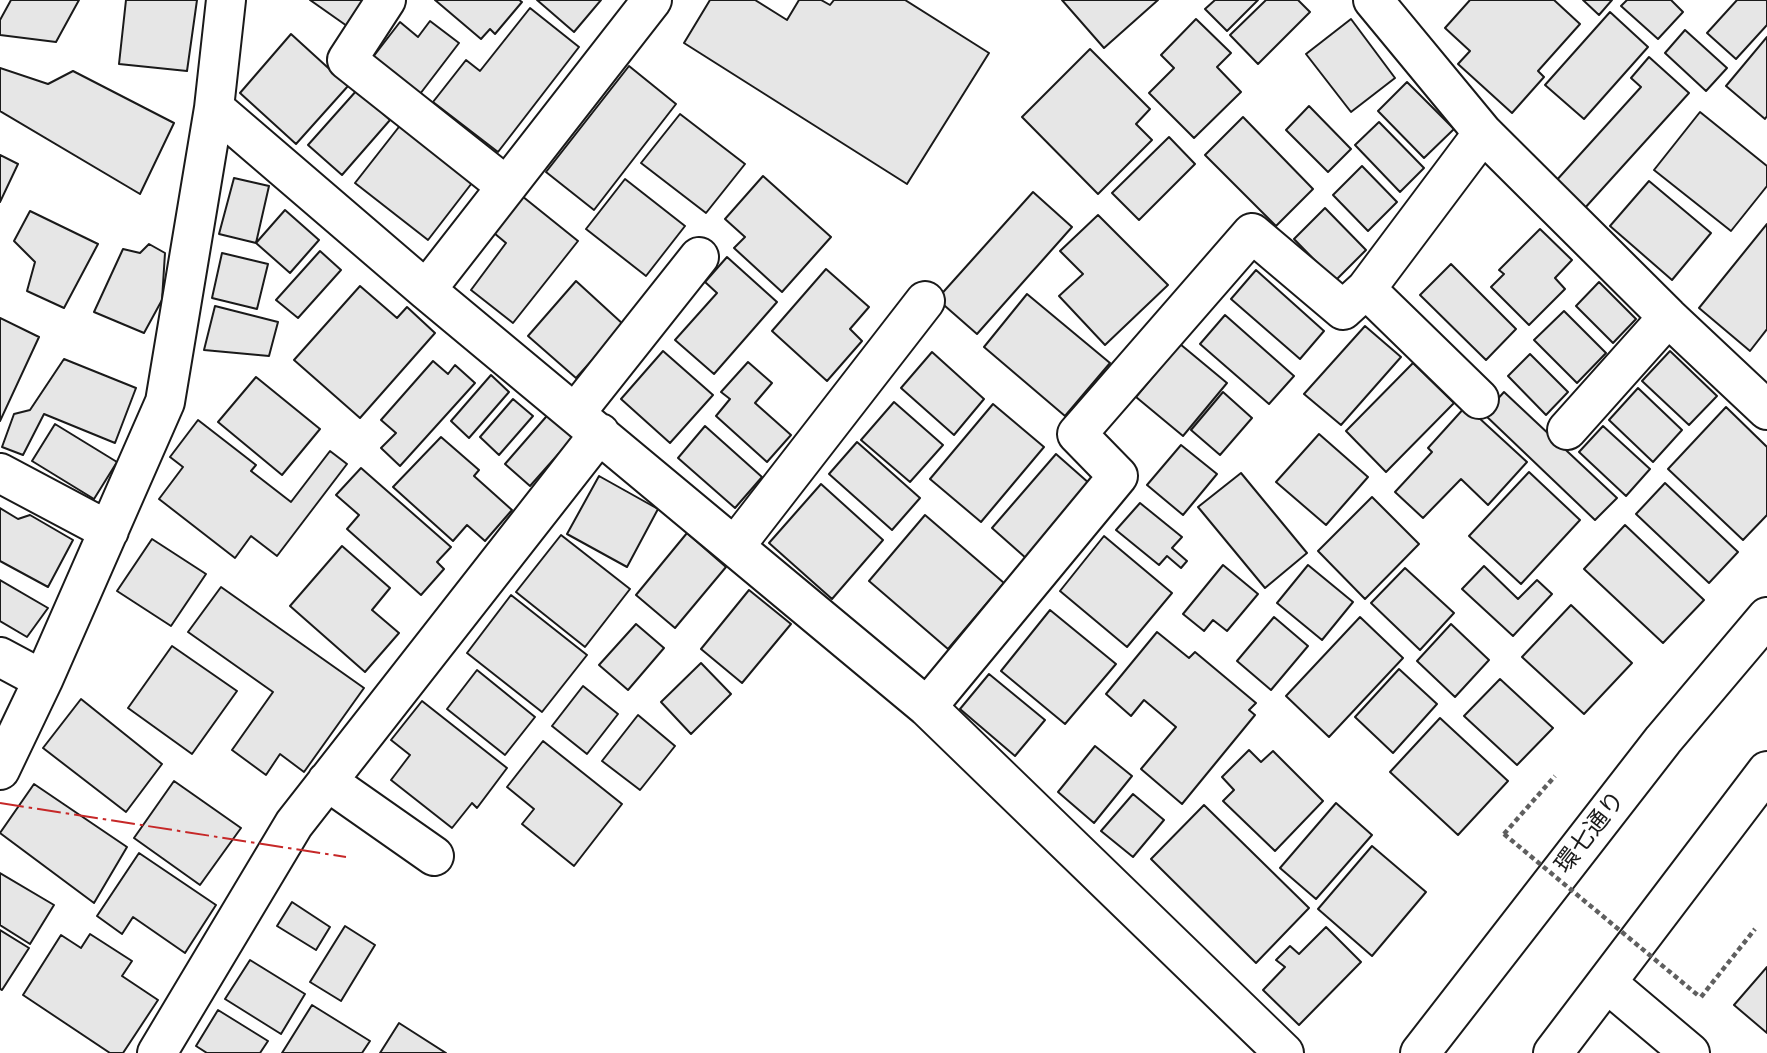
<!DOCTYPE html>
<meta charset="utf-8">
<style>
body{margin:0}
canvas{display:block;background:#fff}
</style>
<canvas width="1767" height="1053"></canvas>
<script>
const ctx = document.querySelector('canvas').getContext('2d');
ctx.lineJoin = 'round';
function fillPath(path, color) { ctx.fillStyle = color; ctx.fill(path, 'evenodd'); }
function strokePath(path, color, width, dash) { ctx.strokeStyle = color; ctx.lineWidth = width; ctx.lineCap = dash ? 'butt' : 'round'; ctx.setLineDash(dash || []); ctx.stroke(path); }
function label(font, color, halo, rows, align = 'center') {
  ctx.font = font + ' "DejaVu Sans","Noto Sans JP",sans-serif'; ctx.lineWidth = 5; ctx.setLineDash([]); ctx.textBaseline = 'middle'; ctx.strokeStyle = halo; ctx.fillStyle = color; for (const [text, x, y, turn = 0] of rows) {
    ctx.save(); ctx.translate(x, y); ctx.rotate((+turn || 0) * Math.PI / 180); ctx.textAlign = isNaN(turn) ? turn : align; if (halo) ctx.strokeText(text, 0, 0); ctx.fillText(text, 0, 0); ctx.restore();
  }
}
const building = new Path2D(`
 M 11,0 L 79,0 L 56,42 L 0,35 L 0,20 Z
 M 126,0 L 197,0 L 187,71 L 119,64 Z
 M 310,0 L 365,0 L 347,26 Z
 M 435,0 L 519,0 L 522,2 L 495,34 L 490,29 L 481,39 Z
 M 537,0 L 601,0 L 574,32 Z
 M 710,0 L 755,0 L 787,20 L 799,0 L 821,0 L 830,5 L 834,0 L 905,0 L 989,53 L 907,184 L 684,43 Z
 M 1062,0 L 1158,0 L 1104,48 Z
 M 1215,0 L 1258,0 L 1227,31 L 1205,9 Z
 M 1266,0 L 1298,0 L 1310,12 L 1258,64 L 1230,35 Z
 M 1470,0 L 1554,0 L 1580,24 L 1538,71 L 1544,77 L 1512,113 L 1458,64 L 1470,51 L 1445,28 Z
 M 1583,0 L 1612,0 L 1599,15 Z
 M 1627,0 L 1671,0 L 1683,12 L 1658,39 L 1621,6 Z
 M 1737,0 L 1767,0 L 1767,25 L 1736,59 L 1707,33 Z
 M 530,8 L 579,47 L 498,152 L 433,102 L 466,60 L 480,71 Z
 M 1610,12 L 1648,47 L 1584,119 L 1545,85 Z
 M 1196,19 L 1231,53 L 1217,67 L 1241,92 L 1194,138 L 1149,93 L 1174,68 L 1161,55 Z
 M 1351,19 L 1395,78 L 1351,112 L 1306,54 Z
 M 430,21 L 459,43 L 420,94 L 373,57 L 400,22 L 418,37 Z
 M 1685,30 L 1727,68 L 1706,91 L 1665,53 Z
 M 291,34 L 348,86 L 296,144 L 240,93 Z
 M 1767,37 L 1767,116 L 1765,119 L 1726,86 Z
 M 1090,49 L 1150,109 L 1136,124 L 1152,140 L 1098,194 L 1022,117 Z
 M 1649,57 L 1689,93 L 1584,209 L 1555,182 L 1641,87 L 1631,78 Z
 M 629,66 L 676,104 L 594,210 L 546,172 Z
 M 0,68 L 48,84 L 73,71 L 174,123 L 140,194 L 0,111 Z
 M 1407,82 L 1454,129 L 1424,158 L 1378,111 Z
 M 357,90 L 390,120 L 342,175 L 308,145 Z
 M 1309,106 L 1351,149 L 1328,172 L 1286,130 Z
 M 1700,112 L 1767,166 L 1767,186 L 1731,231 L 1654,170 Z
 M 680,114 L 745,164 L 706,213 L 641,163 Z
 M 1243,117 L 1313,189 L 1276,226 L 1205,155 Z
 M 1379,122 L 1424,168 L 1400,192 L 1355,145 Z
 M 402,123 L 475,179 L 428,240 L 355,183 Z
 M 1169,137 L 1195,164 L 1139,220 L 1112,193 Z
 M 0,155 L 18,164 L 0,202 Z
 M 1362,166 L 1397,202 L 1368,231 L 1333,195 Z
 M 763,176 L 831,237 L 782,292 L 734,248 L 745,237 L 725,219 Z
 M 234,178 L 269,186 L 256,243 L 219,234 Z
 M 625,179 L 685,226 L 646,276 L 586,229 Z
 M 1649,181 L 1711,233 L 1672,280 L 1610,226 Z
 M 1033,192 L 1072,227 L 977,334 L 937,299 Z
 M 522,196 L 578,241 L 513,323 L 471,290 L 506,243 L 494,233 Z
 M 1325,208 L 1366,250 L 1335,281 L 1294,239 Z
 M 285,210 L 319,240 L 290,273 L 256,243 Z
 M 30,211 L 98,244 L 64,308 L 27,291 L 35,262 L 14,241 Z
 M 1098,215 L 1168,285 L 1105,345 L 1059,296 L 1083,274 L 1060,251 Z
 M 1767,224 L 1767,329 L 1750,351 L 1699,308 Z
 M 1540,229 L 1572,260 L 1555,278 L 1565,289 L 1529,325 L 1491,287 L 1504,274 L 1499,270 Z
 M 149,244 L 165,253 L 162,300 L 144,333 L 94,312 L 123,249 L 140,253 Z
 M 320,251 L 341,270 L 298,318 L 276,300 Z
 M 222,253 L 268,264 L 257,309 L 212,298 Z
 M 727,257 L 777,302 L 714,374 L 675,340 L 717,293 L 705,282 Z
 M 1451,264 L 1516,329 L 1486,360 L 1420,295 Z
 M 826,269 L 869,307 L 850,329 L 862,341 L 827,381 L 772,331 Z
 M 1256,270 L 1324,331 L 1300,359 L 1231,299 Z
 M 576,281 L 624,325 L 576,378 L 528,336 Z
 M 1599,282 L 1636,319 L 1613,343 L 1576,306 Z
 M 360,286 L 397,318 L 407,307 L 435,333 L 360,418 L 294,360 Z
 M 1027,294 L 1110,363 L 1065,416 L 984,347 Z
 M 215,306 L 278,322 L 269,356 L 204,350 Z
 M 1564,311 L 1606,353 L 1577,383 L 1534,340 Z
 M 1225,315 L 1294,376 L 1269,404 L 1200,344 Z
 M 0,318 L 39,337 L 0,421 Z
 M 1365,326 L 1401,357 L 1341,425 L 1304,394 Z
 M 1180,344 L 1227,383 L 1183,436 L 1136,397 Z
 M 663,351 L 713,395 L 670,443 L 621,399 Z
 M 1670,351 L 1717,396 L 1689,425 L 1642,381 Z
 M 932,352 L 984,399 L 954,435 L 901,388 Z
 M 1530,354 L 1568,392 L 1546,415 L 1508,376 Z
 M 64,359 L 136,388 L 115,443 L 44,414 L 23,455 L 2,447 L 14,414 L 30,410 Z
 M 433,361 L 448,374 L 455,365 L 475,383 L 400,466 L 381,448 L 396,433 L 381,420 Z
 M 748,362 L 772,383 L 755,403 L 791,435 L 767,462 L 716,416 L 730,399 L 721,392 Z
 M 1413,363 L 1454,403 L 1386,472 L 1346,431 Z
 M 491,375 L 509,392 L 469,438 L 451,421 Z
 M 256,377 L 320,429 L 282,475 L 218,422 Z
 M 1638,388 L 1682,430 L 1653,462 L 1609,420 Z
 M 1223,392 L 1252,418 L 1220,455 L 1191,430 Z
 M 1504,392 L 1617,498 L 1595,520 L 1484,414 Z
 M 513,399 L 533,416 L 499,455 L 480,437 Z
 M 894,402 L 943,445 L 910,482 L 861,440 Z
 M 993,404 L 1044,447 L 981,522 L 930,479 Z
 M 1466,406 L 1527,462 L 1488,505 L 1461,479 L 1423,518 L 1395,492 L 1432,452 L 1428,448 Z
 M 1726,407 L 1767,447 L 1767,515 L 1743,540 L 1668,469 Z
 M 552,410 L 577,433 L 530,486 L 505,464 Z
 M 198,420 L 256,465 L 251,471 L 291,502 L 330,451 L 347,464 L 277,556 L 251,536 L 235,558 L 159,499 L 183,467 L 170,457 Z
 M 55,424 L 117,462 L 94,499 L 32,461 Z
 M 705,426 L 762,477 L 735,508 L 678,458 Z
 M 1603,426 L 1650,469 L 1626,496 L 1579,452 Z
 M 1319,434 L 1368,477 L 1326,525 L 1276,482 Z
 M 441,437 L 479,470 L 474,476 L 512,510 L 485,541 L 467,525 L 453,541 L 393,487 Z
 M 857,442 L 920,498 L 892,530 L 829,474 Z
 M 1181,445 L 1217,474 L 1183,515 L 1147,485 Z
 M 1056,454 L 1090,484 L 1027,559 L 992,528 Z
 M 361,468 L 451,547 L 437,562 L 444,569 L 421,595 L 347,529 L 359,515 L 336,495 Z
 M 1529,472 L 1580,520 L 1521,584 L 1469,536 Z
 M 1241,473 L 1307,553 L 1265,588 L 1198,507 Z
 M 599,476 L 658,509 L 627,567 L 567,534 Z
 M 1665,483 L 1738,552 L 1709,583 L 1636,514 Z
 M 821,484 L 883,540 L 832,599 L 769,543 Z
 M 1372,497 L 1419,544 L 1365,599 L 1318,551 Z
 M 1140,503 L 1182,537 L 1172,548 L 1187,561 L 1181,568 L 1167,556 L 1159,565 L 1116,530 Z
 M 0,508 L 18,519 L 30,515 L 73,540 L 48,587 L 0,561 Z
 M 925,515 L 1004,583 L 948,649 L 869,581 Z
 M 1625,525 L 1704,600 L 1663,643 L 1584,569 Z
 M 687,533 L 726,567 L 675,628 L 636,595 Z
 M 561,535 L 630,589 L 585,647 L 516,592 Z
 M 1104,536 L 1172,593 L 1127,647 L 1060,591 Z
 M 152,539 L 206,574 L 171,626 L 117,591 Z
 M 342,546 L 390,588 L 372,610 L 399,633 L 365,672 L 290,606 Z
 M 1223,565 L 1258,594 L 1227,631 L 1213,620 L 1204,631 L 1183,614 Z
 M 1308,565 L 1353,602 L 1322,640 L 1277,603 Z
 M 1484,566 L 1518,599 L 1537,580 L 1552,594 L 1513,636 L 1462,589 Z
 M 1405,568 L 1454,613 L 1420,650 L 1371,603 Z
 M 0,580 L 48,608 L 27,637 L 0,621 Z
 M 221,587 L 364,688 L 304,772 L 280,754 L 266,775 L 232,750 L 273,692 L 188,632 Z
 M 749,590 L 791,624 L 742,683 L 701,649 Z
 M 511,595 L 587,655 L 542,712 L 467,653 Z
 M 1571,605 L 1632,663 L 1584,714 L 1522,657 Z
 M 1050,610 L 1116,664 L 1065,724 L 1001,671 Z
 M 1274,617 L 1308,646 L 1271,690 L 1237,661 Z
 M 1360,617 L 1403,658 L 1329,737 L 1286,696 Z
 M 636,624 L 664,648 L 628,690 L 599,665 Z
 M 1451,624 L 1489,660 L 1455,697 L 1417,661 Z
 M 1157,632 L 1189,658 L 1195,652 L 1256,703 L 1249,710 L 1255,715 L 1182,804 L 1141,769 L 1176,727 L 1144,700 L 1131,716 L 1106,694 Z
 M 172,646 L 237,691 L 192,754 L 128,708 Z
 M 701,663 L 731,694 L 691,734 L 661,702 Z
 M 1399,669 L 1437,704 L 1393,753 L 1355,717 Z
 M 477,670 L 535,717 L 505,755 L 447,709 Z
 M 989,674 L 1045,720 L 1015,756 L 960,709 Z
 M 1500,679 L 1553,728 L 1517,765 L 1464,716 Z
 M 583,686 L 618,714 L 587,754 L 552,726 Z
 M 81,699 L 162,764 L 126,812 L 43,748 Z
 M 422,701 L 507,768 L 477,808 L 472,803 L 452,828 L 391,780 L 410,755 L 391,740 Z
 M 638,715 L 675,746 L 640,790 L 602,761 Z
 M 1440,718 L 1508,781 L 1458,835 L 1390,772 Z
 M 543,741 L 622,804 L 574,866 L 522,824 L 534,809 L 507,787 Z
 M 1095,746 L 1132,776 L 1094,823 L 1058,792 Z
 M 1249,750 L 1261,762 L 1273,751 L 1323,801 L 1275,851 L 1223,801 L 1234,790 L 1222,777 Z
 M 174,781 L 241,828 L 200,885 L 134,838 Z
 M 34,784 L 127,847 L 94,903 L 0,833 Z
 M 1133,794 L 1164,820 L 1133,857 L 1101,831 Z
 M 1336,803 L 1372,835 L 1316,899 L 1280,868 Z
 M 1204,805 L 1309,908 L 1256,963 L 1151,859 Z
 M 1372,846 L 1426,892 L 1372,956 L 1318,909 Z
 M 139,853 L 216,905 L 185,953 L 133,917 L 122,934 L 97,916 Z
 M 0,873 L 54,905 L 30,944 L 0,925 Z
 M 292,902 L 330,927 L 316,950 L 277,926 Z
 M 345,926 L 375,945 L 341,1001 L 310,982 Z
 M 1326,927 L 1361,962 L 1299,1025 L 1263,990 L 1285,967 L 1276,960 L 1290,946 L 1299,954 Z
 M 0,930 L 29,948 L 2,990 L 0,989 Z
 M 90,934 L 132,961 L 122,976 L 158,1000 L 123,1053 L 110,1053 L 23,995 L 61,935 L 81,948 Z
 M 250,960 L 305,994 L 281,1034 L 225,999 Z
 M 1767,967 L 1767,1033 L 1734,1005 Z
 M 312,1005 L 370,1041 L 362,1053 L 282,1053 Z
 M 218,1010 L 268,1041 L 260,1053 L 207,1053 L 196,1046 Z
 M 399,1023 L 446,1053 L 380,1053 Z`);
const path = new Path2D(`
 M 1504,834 L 1555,776
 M 1701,997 L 1755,929`);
const minor = new Path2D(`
 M 386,0 L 347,60 L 506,186
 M 1373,0 L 1483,133 L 1668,317 L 1767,410
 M 214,108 L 426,290 L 927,707 L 1284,1053
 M 1366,289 L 1479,399
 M 426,290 L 652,0
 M 576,412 L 699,257
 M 1567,430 L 1668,317
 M 0,473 L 109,531
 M 735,546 L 925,301
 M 0,657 L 43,680
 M 927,707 L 1118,476 L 1077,434 L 1252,233 L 1343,310 L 1366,289 L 1483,133
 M 0,770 L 43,680 L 165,402 L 214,108 L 226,0
 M 327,781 L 434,856
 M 1607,983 L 1690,1053
 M 157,1053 L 294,824 L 600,433`);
const major = new Path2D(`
 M 1420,1053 L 1663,740 L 1767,617
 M 1553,1053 L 1767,771`);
const pathBridge = new Path2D(`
 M 1504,834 L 1700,997`);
const power = new Path2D(`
 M 0,803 L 346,857`);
const streetNames = [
 ["環七通り",1591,833,-52]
];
fillPath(building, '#e6e6e6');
strokePath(building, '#1a1a1a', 2);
strokePath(minor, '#1a1a1a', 42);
strokePath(major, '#1a1a1a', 42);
strokePath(path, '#5f5f5f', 4.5, [5, 3.5]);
strokePath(minor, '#fff', 38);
strokePath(major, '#fff', 38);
strokePath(pathBridge, '#5f5f5f', 4.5, [5, 3.5]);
strokePath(power, '#c62828', 2, [24, 5, 3.5, 5]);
label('24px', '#1a1a1a', '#fff', streetNames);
</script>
